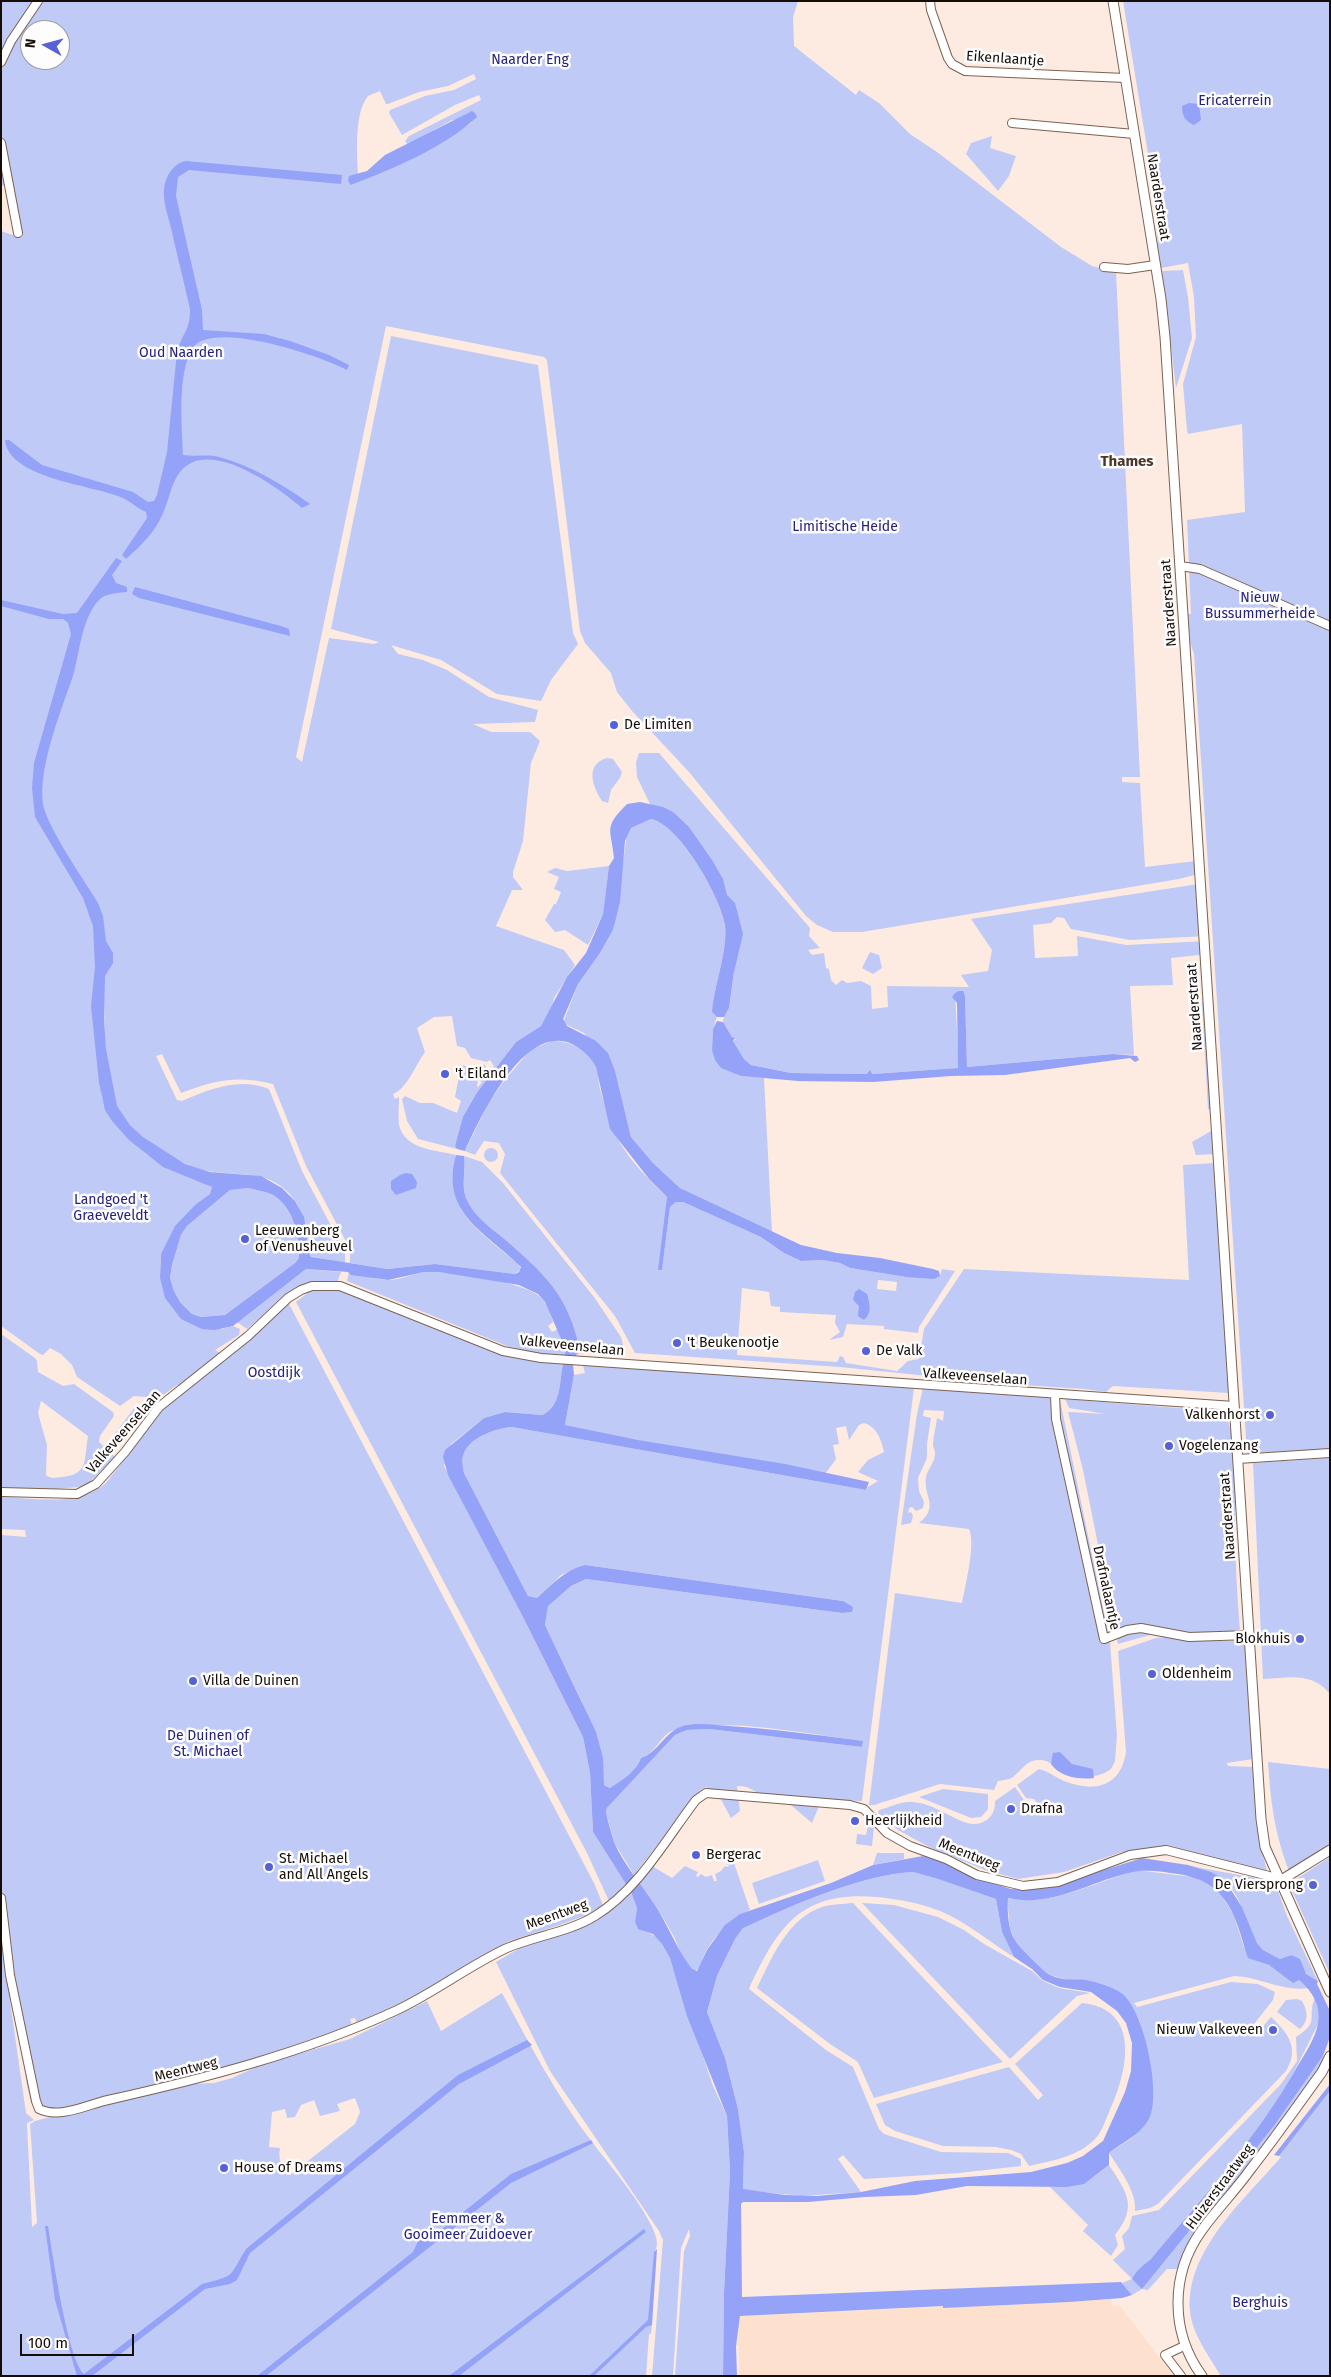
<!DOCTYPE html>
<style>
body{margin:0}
#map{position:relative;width:1331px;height:2377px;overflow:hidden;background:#fdebe1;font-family:"Fira Sans",sans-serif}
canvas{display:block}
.frame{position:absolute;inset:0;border:2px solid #160d07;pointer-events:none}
.north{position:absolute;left:20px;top:20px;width:50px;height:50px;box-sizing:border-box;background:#fdfdfd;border:1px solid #a19d9b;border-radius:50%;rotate:277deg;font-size:14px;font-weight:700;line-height:20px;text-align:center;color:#160d07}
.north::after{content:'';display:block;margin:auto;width:18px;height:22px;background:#5760d7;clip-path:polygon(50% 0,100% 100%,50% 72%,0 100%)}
.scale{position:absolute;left:20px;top:2334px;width:114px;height:22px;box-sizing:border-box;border:2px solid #160d07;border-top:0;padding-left:6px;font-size:15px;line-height:18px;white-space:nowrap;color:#160d07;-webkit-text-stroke:4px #fdfdfd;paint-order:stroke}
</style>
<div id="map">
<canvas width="1331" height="2377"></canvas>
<div class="frame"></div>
<div class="north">N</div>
<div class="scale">100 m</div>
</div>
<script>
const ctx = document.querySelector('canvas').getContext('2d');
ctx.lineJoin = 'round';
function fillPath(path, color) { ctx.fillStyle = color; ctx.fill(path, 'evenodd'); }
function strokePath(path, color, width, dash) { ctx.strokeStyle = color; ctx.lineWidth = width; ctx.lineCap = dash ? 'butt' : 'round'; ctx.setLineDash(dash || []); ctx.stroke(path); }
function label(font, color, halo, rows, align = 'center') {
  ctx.font = font + ' "Fira Sans",sans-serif'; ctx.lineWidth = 5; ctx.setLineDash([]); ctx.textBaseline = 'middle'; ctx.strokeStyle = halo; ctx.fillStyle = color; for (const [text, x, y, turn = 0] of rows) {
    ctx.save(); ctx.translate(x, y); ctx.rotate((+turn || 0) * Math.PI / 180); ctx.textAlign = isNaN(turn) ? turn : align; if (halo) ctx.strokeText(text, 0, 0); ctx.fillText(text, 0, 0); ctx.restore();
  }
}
const built = new Path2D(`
 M 1112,2299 L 1111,2305 L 1120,2306 L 1174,2376 L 739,2376 L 739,2346 L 736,2346 L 740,2316 Z`);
const green = new Path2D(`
 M 1,1 L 798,1 L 793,17 L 794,46 L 856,95 L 859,90 L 879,103 L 910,134 L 937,152 L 1061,247 L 1092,266 L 1116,272 L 1140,777 L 1122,777 L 1122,782 L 1140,783 L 1145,867 L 1196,861 L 1198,874 L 1179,879 L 862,932 L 833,932 L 817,925 L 806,916 L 689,772 L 632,711 L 617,692 L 611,673 L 585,643 L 580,631 L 547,360 L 544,357 L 386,326 L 296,757 L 302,762 L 329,638 L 374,644 L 379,642 L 331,629 L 391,336 L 538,365 L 573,633 L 578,644 L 551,680 L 541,701 L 497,694 L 441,660 L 391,645 L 398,654 L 423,660 L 447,670 L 489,697 L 538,710 L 535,722 L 473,724 L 491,732 L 530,732 L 540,741 L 531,763 L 523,841 L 513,872 L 513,877 L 523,890 L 512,890 L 496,926 L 564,950 L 575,965 L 554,998 L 552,1008 L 541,1026 L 516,1042 L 478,1091 L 455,1146 L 457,1149 L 418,1139 L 407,1121 L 402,1099 L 405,1096 L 420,1103 L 433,1103 L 457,1113 L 461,1101 L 455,1097 L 461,1065 L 480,1070 L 477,1086 L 478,1087 L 482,1082 L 479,1080 L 484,1064 L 488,1070 L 494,1066 L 490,1060 L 487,1062 L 471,1058 L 465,1048 L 457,1046 L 452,1016 L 434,1017 L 417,1028 L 425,1052 C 416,1064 407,1089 393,1094 L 395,1099 L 399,1097 C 399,1106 398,1117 399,1125 C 405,1150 436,1150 456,1155 C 440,1209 481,1232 517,1263 L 521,1269 L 515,1274 L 435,1264 L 387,1269 L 350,1263 L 350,1249 L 306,1166 L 273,1084 C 236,1075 216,1080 181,1093 L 162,1054 L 156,1056 L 177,1100 L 182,1101 C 210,1089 239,1077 269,1089 L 302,1171 L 345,1252 L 345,1263 L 310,1256 C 307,1226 302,1194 270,1180 C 253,1172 219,1175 199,1169 C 168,1159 132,1135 116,1105 C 106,1085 104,1024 104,1000 L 94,1025 L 102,1098 L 146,1154 L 212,1187 L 210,1194 L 196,1204 L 161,1254 L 160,1278 L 173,1309 L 222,1329 L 233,1326 L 240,1329 L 239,1335 L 215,1350 L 227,1357 L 288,1302 L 594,1883 L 603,1905 L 589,1914 L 560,1925 L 509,1941 L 424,1992 L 357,2023 L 355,2018 L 350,2019 L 352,2025 L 215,2073 L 139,2088 L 52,2111 C 30,2111 32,2105 27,2086 L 1,1907 L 1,1535 L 26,1537 L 25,1530 L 1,1529 L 1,1497 C 36,1498 76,1507 105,1484 L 163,1410 L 189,1389 L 177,1385 L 159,1398 L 134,1396 L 120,1406 L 77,1377 L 72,1365 L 61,1354 L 50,1348 L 43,1355 L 40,1354 L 1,1326 L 1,231 L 19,237 L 6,186 L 1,185 ZM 30,30 L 60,30 L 60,60 L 30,60 ZM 474,74 L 476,79 L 454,90 L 425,96 L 390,110 L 389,113 L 402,135 L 455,105 L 479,95 L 481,100 L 409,136 L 405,141 L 408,145 L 452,120 L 472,122 L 434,147 L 351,185 L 352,176 L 358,175 C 357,154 354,113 368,96 L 380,91 L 386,104 L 388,104 L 419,92 L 448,86 Z
 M 1123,1 L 1330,1 L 1330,1450 L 1247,1453 L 1194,654 L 1190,642 L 1188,614 L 1191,614 L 1187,520 L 1245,512 L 1242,424 L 1188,434 L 1187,430 L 1183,384 L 1196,337 L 1194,297 L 1188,263 L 1161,268 L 1159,265 L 1156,220 L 1158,224 L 1157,209 Z
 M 992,136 L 990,148 L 1016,156 L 1009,176 L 998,191 L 966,154 L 971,143 Z
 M 1183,270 L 1188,297 L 1192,338 L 1176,388 L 1162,271 Z
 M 639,753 L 659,753 L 810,928 L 809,936 L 820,948 L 808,950 L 812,955 L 824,953 L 826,968 L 829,969 L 831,980 L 836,985 L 842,980 L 847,983 L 861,981 L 871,986 L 872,1009 L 888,1007 L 887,986 L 969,987 L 961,975 L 988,971 L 992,950 L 971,919 L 1205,883 L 1207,936 L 1130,940 L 1071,929 L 1064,918 L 1057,917 L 1051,923 L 1033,925 L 1035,958 L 1078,956 L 1077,936 L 1126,945 L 1207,941 L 1208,954 L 1171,958 L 1173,985 L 1130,986 L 1134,1055 L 1113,1054 L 967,1067 L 965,997 L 955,994 L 959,1068 L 871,1074 L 791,1073 L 751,1065 L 744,1059 L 733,1041 L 736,1039 L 732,1037 L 723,1022 L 724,1017 L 729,1008 L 734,972 L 729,898 L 650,804 L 637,777 L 636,762 Z
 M 607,758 L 613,759 L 622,772 L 620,778 L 611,790 L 608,803 L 602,801 C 592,786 585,764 607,758 Z
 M 651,819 C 679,824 721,898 725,925 C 728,951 714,985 712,1012 L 717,1017 L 713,1029 L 712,1050 L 741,1076 L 764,1078 L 772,1232 L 680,1188 L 653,1163 L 631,1137 L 618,1084 L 584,1033 L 563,1023 L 578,984 L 600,953 L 613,930 L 627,835 L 631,828 Z
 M 609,866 L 603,914 L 588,945 L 565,930 L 555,932 L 545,920 L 554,904 L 556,904 L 561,892 L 554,889 L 559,877 L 547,872 L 555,868 L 567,871 Z
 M 870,952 L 879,955 L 882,968 L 873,974 L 862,968 Z
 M 1209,999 L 1214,1111 L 1208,1109 L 1202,1002 Z
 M 552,1041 C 570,1041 588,1049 596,1066 C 599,1073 598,1082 600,1089 C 604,1104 615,1137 624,1149 C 636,1167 652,1183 667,1197 L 662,1270 L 670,1207 L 676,1202 L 683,1202 L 761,1237 L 784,1253 L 801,1261 L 823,1260 L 840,1263 L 850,1268 L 906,1277 L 940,1276 L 942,1269 L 955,1271 L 919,1327 L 918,1333 L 884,1329 L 884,1326 L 847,1324 L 843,1337 L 829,1340 L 840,1332 L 835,1323 L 836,1315 L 780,1312 L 780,1307 L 771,1306 L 769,1292 L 742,1288 L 737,1355 L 837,1362 L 840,1356 L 843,1357 L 846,1363 L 897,1371 L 908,1361 L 919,1359 L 924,1329 L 964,1269 L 1189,1280 L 1183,1165 L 1215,1163 L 1229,1393 L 1113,1386 L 1106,1392 L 1084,1389 L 958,1381 L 938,1377 L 840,1367 L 635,1353 L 615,1316 L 500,1173 L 505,1154 L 499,1143 L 484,1141 L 475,1155 L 465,1151 L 489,1102 L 504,1081 L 530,1050 ZM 878,1280 L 897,1282 L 896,1291 L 877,1289 Z
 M 1216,1128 L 1216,1154 L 1196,1155 L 1192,1142 Z
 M484 1155a7 7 0 1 1 14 0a7 7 0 1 1-14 0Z
 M 464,1156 L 482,1162 L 503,1183 L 594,1297 L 621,1337 L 625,1352 L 577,1354 L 580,1351 C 569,1295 544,1273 502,1237 C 489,1227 471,1214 466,1198 C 461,1184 466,1171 464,1156 Z
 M 248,1188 C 255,1190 264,1191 271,1194 C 293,1205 300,1236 299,1258 L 295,1263 L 225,1315 L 201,1317 L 192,1314 L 180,1302 L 174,1291 L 170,1278 L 172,1265 L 181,1235 L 187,1226 L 230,1190 Z
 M 306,1269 L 341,1272 L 337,1283 C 299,1283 274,1306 247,1329 L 237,1322 Z
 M 349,1272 C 361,1275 374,1279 386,1280 C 398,1281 412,1274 424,1272 C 445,1270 523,1282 539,1296 C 547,1303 550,1312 553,1322 L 548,1326 L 552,1332 L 558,1329 L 566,1355 L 563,1360 L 507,1346 L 347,1281 Z
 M 333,1288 L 351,1293 L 511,1355 L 563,1364 C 559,1382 562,1406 542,1415 L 505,1412 L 484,1418 L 451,1444 L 444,1466 L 523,1617 L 583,1737 L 590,1773 L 593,1832 L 626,1884 L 609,1901 L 587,1853 L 296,1302 L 310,1291 Z
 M 1,1334 L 35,1358 L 37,1361 L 38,1372 L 63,1386 L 74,1384 L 113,1412 L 114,1416 L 100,1436 L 99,1442 L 115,1457 L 88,1484 L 79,1487 L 44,1490 L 1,1488 ZM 41,1401 L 88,1436 C 84,1459 89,1475 61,1477 C 55,1478 51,1479 46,1475 L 47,1445 L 38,1413 Z
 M 583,1365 L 914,1388 L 862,1801 L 822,1799 L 812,1823 L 778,1794 L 767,1802 C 757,1792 751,1786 737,1786 L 740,1811 L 731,1818 L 719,1796 L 706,1787 L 701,1790 L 634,1875 L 614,1842 L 606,1812 L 607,1808 L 675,1735 L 687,1730 L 709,1729 L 862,1747 L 863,1741 C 815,1735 715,1715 672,1731 C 660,1736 655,1754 641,1758 C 636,1772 622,1780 611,1788 L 604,1785 L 603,1774 L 582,1702 L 545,1625 L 548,1605 L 571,1586 L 586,1579 L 842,1613 L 851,1612 L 843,1601 L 585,1565 L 561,1575 L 537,1598 L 528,1596 L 464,1473 C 463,1466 461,1459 464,1452 C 470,1437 497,1428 512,1427 L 866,1490 L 868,1487 L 878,1481 L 858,1472 L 868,1460 L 884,1452 C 881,1439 877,1427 864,1423 L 859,1425 L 849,1440 L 846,1426 L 836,1428 L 839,1444 L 833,1445 L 836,1459 L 825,1474 C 739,1454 651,1446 565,1425 L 574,1375 L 585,1373 Z
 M 923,1388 L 1059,1395 L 1110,1642 L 1117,1736 L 1115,1761 L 1111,1769 C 1096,1780 1076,1778 1059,1769 C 1052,1765 1048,1759 1038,1760 C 1027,1760 1021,1771 1013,1777 C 1009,1780 1003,1780 998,1781 L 994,1790 L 940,1784 L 874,1805 L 869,1805 L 895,1593 L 962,1603 C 965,1586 976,1544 969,1529 L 919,1523 C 940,1506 923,1497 926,1477 C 927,1470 936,1461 935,1452 C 935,1450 933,1448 933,1445 C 933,1437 936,1427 937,1418 L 943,1421 L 944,1411 L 924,1410 L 923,1416 L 931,1418 L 927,1444 L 927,1458 L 918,1478 L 919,1491 L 924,1502 L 923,1508 L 916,1511 L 912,1507 L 909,1508 L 908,1513 L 911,1512 L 913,1516 L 911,1523 L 901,1525 L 917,1414 Z
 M 1065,1399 L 1216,1411 C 1223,1414 1227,1417 1229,1424 C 1238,1454 1235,1489 1235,1520 C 1235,1558 1237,1595 1240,1632 L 1202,1635 L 1164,1631 L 1118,1644 L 1083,1470 L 1068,1412 L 1106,1414 L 1069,1408 Z
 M 135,1407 L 140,1408 L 140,1415 L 120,1443 L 116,1442 L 113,1436 Z
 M 1330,1458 L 1330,1694 C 1311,1671 1289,1678 1263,1679 L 1253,1463 Z
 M 1167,1637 L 1187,1640 L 1245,1641 L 1253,1759 L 1227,1763 L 1228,1766 L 1254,1767 L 1259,1840 L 1267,1871 L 1188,1854 L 1147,1849 L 1122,1852 L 1064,1872 L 1018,1879 L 985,1870 L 929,1847 L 898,1830 L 878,1813 L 879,1810 C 888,1808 899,1802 909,1802 C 930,1801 948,1817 967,1823 C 983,1827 996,1817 995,1801 L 1015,1787 L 1030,1809 L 1037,1803 L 1034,1799 L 1026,1798 L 1017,1785 L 1039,1769 C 1049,1771 1057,1779 1067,1782 C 1097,1793 1121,1785 1126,1752 L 1118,1651 L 1156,1638 Z
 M 1268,1762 L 1330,1769 L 1330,1845 L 1289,1871 C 1274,1831 1271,1804 1268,1762 Z
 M 943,1789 L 988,1794 L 988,1809 L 981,1817 L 971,1818 L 919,1797 Z
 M 868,1826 L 874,1827 L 872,1846 L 856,1844 L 857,1834 L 866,1835 Z
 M 877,1853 L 904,1853 L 904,1859 L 873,1865 Z
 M 731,1854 L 750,1910 C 732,1918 716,1934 706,1951 C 702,1958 702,1967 695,1971 C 681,1964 680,1947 673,1935 C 663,1917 652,1899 638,1883 L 652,1866 L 672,1878 L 685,1866 L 698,1872 L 696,1876 L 698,1877 L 701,1874 L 706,1877 L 712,1875 L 714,1881 L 717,1881 L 715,1874 L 721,1871 L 725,1866 L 728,1867 L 729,1865 L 726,1864 Z
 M 1330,1857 L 1330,1974 L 1289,1884 Z
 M 818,1860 L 825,1881 L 759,1904 L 752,1883 Z
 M 1190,1866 L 1261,1879 L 1277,1888 L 1287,1916 L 1318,1981 L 1306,1974 L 1291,1955 L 1280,1959 L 1263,1950 L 1257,1943 C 1249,1926 1238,1890 1223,1879 C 1213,1872 1201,1869 1190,1866 Z
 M 1134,1871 L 1144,1871 L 1194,1877 L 1212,1885 L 1221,1893 L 1234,1916 L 1244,1947 L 1254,1959 L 1269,1965 L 1293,1982 L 1299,1980 L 1309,1988 C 1282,1992 1261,1977 1234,1976 L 1134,2003 L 1137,2007 L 1231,1982 L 1258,1984 L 1275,1992 L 1273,2000 L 1254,2024 L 1260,2030 L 1271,2017 C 1288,2033 1300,2048 1286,2071 L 1158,2204 L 1150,2208 L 1135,2211 C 1137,2191 1119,2169 1109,2153 L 1132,2138 L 1149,2119 L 1140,2022 L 1126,1997 L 1047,1974 L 1015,1942 L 1010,1928 L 1007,1898 C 1051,1907 1093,1883 1134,1871 Z
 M 913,1872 L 938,1879 L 996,1899 L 1002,1932 L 1014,1957 C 989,1942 967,1922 940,1911 C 920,1903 898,1899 876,1897 C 801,1891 778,1926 749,1989 L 826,2050 L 853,2067 L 879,2129 L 884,2134 L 941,2152 L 1008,2153 L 1021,2159 L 1021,2166 L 959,2173 L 864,2179 L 843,2155 L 838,2159 L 861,2192 L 801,2196 L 743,2190 L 744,2152 L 738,2109 L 725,2058 L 707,2012 L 717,1976 L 735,1939 L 743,1928 L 748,1926 C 792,1905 864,1874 913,1872 Z
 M 631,1892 L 637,1908 L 635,1922 L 638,1928 C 660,1938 658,1936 670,1958 L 713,2086 L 727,2116 L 730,2172 L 724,2293 L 723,2376 L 675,2376 L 684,2251 L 690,2236 L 689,2229 L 681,2248 L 673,2376 L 652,2376 L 663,2240 L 659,2231 L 550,2071 L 496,1962 L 522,1947 L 596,1921 Z
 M 853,1903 L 991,2050 L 1003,2062 L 874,2098 L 858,2062 L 830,2044 L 757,1988 C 771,1959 788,1918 822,1907 C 832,1904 843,1904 853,1903 Z
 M 862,1903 L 894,1905 L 938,1917 L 964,1930 L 984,1944 L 1032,1971 L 1043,1981 L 1059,1988 L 1090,1993 L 1077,1996 L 1010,2059 Z
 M 1,1938 L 26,2113 L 34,2120 L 27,2123 L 32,2227 L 37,2223 L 30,2124 L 35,2121 L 166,2085 L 214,2083 L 232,2078 L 263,2064 L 350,2039 L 427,2001 L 441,2031 L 502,1993 C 529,2043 556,2095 592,2142 C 612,2168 639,2199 653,2229 C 656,2236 659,2244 655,2251 L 650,2325 L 652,2325 L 651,2334 L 649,2334 L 646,2376 L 1,2376 ZM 355,2098 L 360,2112 L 355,2124 L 290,2175 C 281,2169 278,2159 280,2148 L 269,2147 L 272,2112 L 285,2109 L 287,2118 L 295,2117 L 301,2105 L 314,2100 L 320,2116 L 340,2111 L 337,2104 Z
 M 1315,1998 L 1319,2013 L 1318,2024 L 1289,2082 L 1253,2137 L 1150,2260 L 1142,2288 L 1274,2126 L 1323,2056 L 1325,2058 L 1313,2080 L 1198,2229 L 1178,2269 L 1167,2269 L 1148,2290 L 1142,2289 L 1132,2295 L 1122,2283 L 1132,2279 L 1113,2260 L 1125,2249 L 1122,2236 L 1129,2228 L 1132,2216 L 1159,2210 L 1281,2084 L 1297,2061 L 1296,2037 C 1321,2021 1306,2018 1315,1998 Z
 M 1297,1999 L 1302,2001 C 1308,2012 1309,2020 1300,2029 L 1277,2012 L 1286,2000 Z
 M 1082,2003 C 1143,2009 1127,2074 1109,2112 C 1105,2121 1102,2132 1095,2139 C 1079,2156 1052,2161 1029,2166 L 1021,2154 L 1011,2150 L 996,2147 L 943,2146 L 895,2131 L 885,2125 L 876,2104 L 1009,2067 L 1038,2100 L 1043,2095 L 1015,2064 Z
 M 1330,2091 L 1330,2376 L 1221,2376 C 1209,2356 1192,2334 1190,2311 C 1185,2251 1245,2199 1281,2157 L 1279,2156 Z
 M 1109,2165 C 1127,2193 1138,2206 1115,2235 L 1118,2245 L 1111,2256 L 1083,2231 L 1088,2225 L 1050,2187 C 1078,2188 1087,2183 1109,2165 Z`);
const water = new Path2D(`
 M 1189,103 L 1199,104 L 1201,120 L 1194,125 C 1185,121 1182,116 1182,106 Z
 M 472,111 L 475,113 L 477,117 C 442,149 394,168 351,185 L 348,181 L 349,176 L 367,171 L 385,155 Z
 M 186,161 L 342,175 L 341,184 L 189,170 L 178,177 L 176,196 L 202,310 L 203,330 L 264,334 L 290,341 L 329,355 L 349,365 L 347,370 C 322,356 209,318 192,349 C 177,376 182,425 183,455 C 195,457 208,454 219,457 C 252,466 282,484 310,504 L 302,508 C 278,487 208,436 180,472 C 172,482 170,496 165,508 C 158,529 143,544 126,559 L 122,555 L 147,518 L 146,512 C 135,507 127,498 115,495 C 88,485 8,477 5,440 L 9,440 L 42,465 L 133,492 L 148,502 L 154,501 L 157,495 L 167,452 L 177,352 C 182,332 190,333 190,309 C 184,282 177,255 171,228 C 168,216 163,202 164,190 C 165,177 173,163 186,161 Z
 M 116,558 L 122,561 L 112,575 L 116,583 L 127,587 L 127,592 C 117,593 105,593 98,601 C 81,621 80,652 73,676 C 61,711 38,767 43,804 C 47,827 84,880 98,903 L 103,916 L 106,941 L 113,953 L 113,963 L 105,976 L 104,1018 L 106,1049 L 117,1106 L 130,1125 L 143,1137 L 185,1164 L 210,1172 L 261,1176 L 282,1188 L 295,1201 L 304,1217 L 310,1256 L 312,1257 L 387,1269 L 435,1264 L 515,1274 L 519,1272 L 521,1267 C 486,1232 439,1213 456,1155 L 464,1156 C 466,1171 461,1184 466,1198 C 472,1214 489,1227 502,1237 C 544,1273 569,1295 580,1351 L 571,1360 L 563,1360 L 566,1350 L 545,1302 L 538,1294 L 519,1285 L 439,1272 L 424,1272 L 388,1280 L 351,1275 L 348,1272 L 306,1269 L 233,1326 L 215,1330 L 202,1329 L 181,1319 L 165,1298 L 160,1278 L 161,1254 L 175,1226 L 196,1204 L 210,1194 L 212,1187 L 163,1167 L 129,1140 L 112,1121 L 105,1110 L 99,1083 L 91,1006 L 95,967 L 93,926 L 83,898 L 35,817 L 32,788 L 34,763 L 71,634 L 68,623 L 63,619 L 49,619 L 1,606 L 1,600 L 63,614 L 77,613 ZM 248,1188 C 255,1190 264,1191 271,1194 C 293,1205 300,1236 299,1258 L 295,1263 L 225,1315 L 201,1317 L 192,1314 L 180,1302 L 174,1291 L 170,1278 L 172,1265 L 181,1235 L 187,1226 L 230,1190 Z
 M 135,587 L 281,626 L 289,629 L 290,636 L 139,598 L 132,594 Z
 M 640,802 L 663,807 L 673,812 L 689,827 L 712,860 L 723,879 L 727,895 L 735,903 L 743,934 L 734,972 L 729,1008 L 724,1017 L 717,1017 L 712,1012 C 714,985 728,951 725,925 C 721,898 679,824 651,819 L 631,828 L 625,841 L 620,902 L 613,930 L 600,953 L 578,984 L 563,1019 L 567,1026 L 596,1041 L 608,1053 L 615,1071 L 631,1137 L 653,1163 L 680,1188 L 801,1245 L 837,1253 L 880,1258 L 933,1269 L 939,1271 L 940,1276 L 934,1279 L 906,1277 L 850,1268 L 840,1263 L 823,1260 L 801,1261 L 784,1253 L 761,1237 L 683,1202 L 676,1202 L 670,1207 L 662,1270 L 658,1270 L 667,1197 L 649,1179 L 610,1129 L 596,1067 C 590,1056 583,1050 572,1044 C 524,1022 480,1118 465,1151 L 457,1149 L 455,1146 L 463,1117 L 478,1091 L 516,1042 L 541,1026 L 567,977 L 586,953 L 603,914 L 609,866 L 614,858 C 611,828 603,828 627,804 Z
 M 959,991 L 963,991 L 965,996 L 967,1067 L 1113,1054 L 1137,1056 L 1139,1060 L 1135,1062 L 1130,1058 L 1005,1075 L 951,1076 L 873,1082 L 798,1081 L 741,1076 L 721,1068 L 715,1060 L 712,1050 L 713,1029 L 717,1021 L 723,1022 L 732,1037 L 735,1038 L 733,1041 L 744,1059 L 751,1065 L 791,1073 L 867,1074 L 870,1070 L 872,1074 L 958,1068 L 957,1003 L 952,997 L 955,993 Z
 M 406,1173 L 412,1174 L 417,1182 L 416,1188 L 396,1195 L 391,1189 L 391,1181 L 400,1175 Z
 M 859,1289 L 867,1294 C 870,1304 872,1313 864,1320 L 858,1316 L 859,1306 L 853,1300 L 855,1292 Z
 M 563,1364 L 573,1364 L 574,1375 L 565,1425 L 638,1440 L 785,1464 L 869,1482 L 866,1490 L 512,1427 C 497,1428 470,1437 464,1453 C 461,1459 463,1466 464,1473 L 528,1596 L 537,1598 C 552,1584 565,1570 585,1565 L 843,1601 L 853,1607 L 852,1612 L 842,1613 L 586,1579 L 571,1586 L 548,1606 L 545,1625 L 596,1732 L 603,1758 L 604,1785 L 610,1788 C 622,1780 636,1772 641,1758 C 658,1753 665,1731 683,1726 C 697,1722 715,1725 729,1726 C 774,1729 818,1735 863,1741 L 862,1747 L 709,1729 L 687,1730 L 675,1735 L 607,1808 L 606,1812 C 608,1822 611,1832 614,1842 C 625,1867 644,1887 658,1910 C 670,1930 678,1951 692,1969 L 697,1971 L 707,1950 L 725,1925 L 740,1914 L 831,1883 L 873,1865 L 923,1856 L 938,1860 L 989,1882 L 1011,1889 L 1030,1889 L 1047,1888 L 1142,1858 L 1188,1865 L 1211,1872 L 1224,1879 L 1242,1907 L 1257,1943 L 1263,1950 L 1280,1959 L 1291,1955 L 1300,1959 L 1306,1974 L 1318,1981 L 1317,1984 L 1330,2011 L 1330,2037 L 1323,2056 L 1274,2126 L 1142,2289 L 1132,2279 C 1137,2270 1142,2266 1150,2260 C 1202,2198 1257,2138 1297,2067 C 1304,2055 1316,2038 1318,2023 C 1321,2005 1312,1991 1299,1980 L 1293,1983 L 1269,1965 L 1248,1958 C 1235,1916 1229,1882 1178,1874 C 1164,1872 1147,1869 1133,1872 C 1090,1881 1053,1908 1008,1898 C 1007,1910 1008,1931 1016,1942 C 1018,1946 1045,1972 1048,1974 C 1052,1976 1058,1978 1063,1979 C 1070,1980 1078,1979 1086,1980 C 1096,1982 1113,1987 1121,1993 C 1144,2008 1162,2095 1149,2119 C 1141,2134 1122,2143 1109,2153 L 1109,2165 L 1084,2184 L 1067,2187 L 967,2186 L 916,2195 L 865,2197 L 808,2202 L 743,2202 L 741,2204 L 742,2297 L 1121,2282 L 1132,2295 L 1122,2298 L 1069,2302 L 943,2308 L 943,2306 L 740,2316 L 736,2346 L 737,2376 L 723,2376 L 724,2293 L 730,2172 L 727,2116 L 687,2016 L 670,1958 L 662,1944 L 653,1934 L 638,1929 L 635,1922 L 637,1908 L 631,1892 L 593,1832 L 590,1773 L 583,1737 L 523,1617 L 448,1475 L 443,1457 L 445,1450 L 484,1418 L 505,1412 L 542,1415 C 562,1406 559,1382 563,1364 ZM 913,1872 L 938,1879 L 996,1899 L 1002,1932 L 1014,1957 L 1032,1969 L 1043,1980 L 1060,1987 L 1091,1992 L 1117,2011 L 1126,2023 L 1132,2043 L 1131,2071 L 1125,2092 L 1103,2141 L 1083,2156 L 1067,2163 L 1031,2172 L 915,2181 L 861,2192 L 817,2196 L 785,2195 L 743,2189 L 744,2152 L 738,2109 L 725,2058 L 707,2012 L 717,1976 L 735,1939 L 743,1928 L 748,1926 C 792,1905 864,1874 913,1872 Z
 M 1060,1752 L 1072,1764 L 1093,1769 L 1094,1778 C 1079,1780 1060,1777 1051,1764 L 1053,1753 Z
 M 527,2040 L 532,2045 L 459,2084 L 250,2253 L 237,2280 L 230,2284 L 205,2289 L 92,2376 L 77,2376 L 55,2300 L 45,2226 L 48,2226 C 52,2251 68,2361 84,2374 L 202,2284 C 237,2275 228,2278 246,2249 L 458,2075 Z
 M 1330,2084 L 1330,2091 L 1279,2156 L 1274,2155 Z
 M 591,2140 L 593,2143 L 511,2183 L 266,2376 L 257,2376 L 413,2252 L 419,2239 L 432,2237 L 511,2174 Z
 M 644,2229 L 646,2232 L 468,2369 L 459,2376 L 449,2376 Z
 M 657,2249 L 652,2325 L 646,2327 L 594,2376 L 589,2376 L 648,2320 L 654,2252 Z`);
const minor = new Path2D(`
 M 930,1 L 931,10 L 948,58 L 952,64 L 965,71 L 1125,78
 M 1,62 L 11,41 L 38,1
 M 1012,123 L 1134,134
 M 1,143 L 18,233
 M 1104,267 L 1128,269 L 1155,265
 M 1180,566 L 1200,569 L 1330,626
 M 1055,1395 L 1056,1419 L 1104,1639 L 1127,1630 L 1141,1628 L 1189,1637 L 1250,1635
 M 1238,1459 L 1330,1453
 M 1,1492 L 77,1494 L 96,1484 L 125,1452 L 159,1407 L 248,1336 L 288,1298 L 301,1290 L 312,1286 L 340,1286 L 503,1351 L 541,1358 L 1234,1406
 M 1,1898 L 10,1975 L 36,2101 L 39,2109 C 60,2119 86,2105 108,2100 C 206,2078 303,2053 395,2011 C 434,1993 468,1966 507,1948 C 535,1936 569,1932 595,1916 C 639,1889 666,1839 696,1800 L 706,1793 L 850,1805 L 864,1809 L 887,1833 L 910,1846 L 946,1859 L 977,1875 L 1023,1886 L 1058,1882 L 1130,1855 L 1166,1850 L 1277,1878
 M 1181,2376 L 1165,2355 L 1184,2346`);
const tertiary = new Path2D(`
 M 1113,1 L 1161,299 L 1165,337 L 1261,1819 L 1265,1847 L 1330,1992
 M 1277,1878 L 1283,1879 L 1330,1850
 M 1202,2376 C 1170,2332 1170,2274 1202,2230 C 1217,2209 1235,2191 1250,2170 C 1275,2138 1298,2105 1322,2072 L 1330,2056`);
const markers = [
 [614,725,5,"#5760d7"],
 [445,1074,5,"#5760d7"],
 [245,1239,5,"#5760d7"],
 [677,1343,5,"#5760d7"],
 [866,1351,5,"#5760d7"],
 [1270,1415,5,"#5760d7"],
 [1169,1446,5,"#5760d7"],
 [1300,1639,5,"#5760d7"],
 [1152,1674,5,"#5760d7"],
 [193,1681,5,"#5760d7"],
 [1011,1809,5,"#5760d7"],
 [855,1821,5,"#5760d7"],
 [696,1855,5,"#5760d7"],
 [269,1867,5,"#5760d7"],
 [1313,1885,5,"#5760d7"],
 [1273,2030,5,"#5760d7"],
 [224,2168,5,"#5760d7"]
];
const streetNames = [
 ["Eikenlaantje",1005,59,4],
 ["Naarderstraat",1158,197,81],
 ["Naarderstraat",1169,603,-94],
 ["Naarderstraat",1195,1007,-94],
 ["Valkeveenselaan",572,1346,6],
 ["Valkeveenselaan",975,1377,4],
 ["Valkeveenselaan",124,1432,-49],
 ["Naarderstraat",1228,1516,-94],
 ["Drafnalaantje",1106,1588,78],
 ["Meentweg",969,1855,22],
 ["Meentweg",557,1915,-20],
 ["Meentweg",186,2070,-14],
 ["Huizerstraatweg",1220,2187,-53]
];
const parkNames = [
 ["Naarder Eng",530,60],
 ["Ericaterrein",1235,101],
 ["Oud Naarden",181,353],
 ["Limitische Heide",845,527],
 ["Nieuw",1260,598],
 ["Bussummerheide",1260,614],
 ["Landgoed 't",111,1200],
 ["Graeveveldt",111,1216],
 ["Oostdijk",274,1373],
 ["De Duinen of",208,1736],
 ["St. Michael",208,1752],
 ["Eemmeer &",468,2219],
 ["Gooimeer Zuidoever",468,2235],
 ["Berghuis",1260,2303]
];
const poiNames = [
 ["De Limiten",624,725],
 ["'t Eiland",455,1074],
 ["Leeuwenberg",255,1231],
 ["of Venusheuvel",255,1247],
 ["'t Beukenootje",687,1343],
 ["De Valk",876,1351],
 ["Valkenhorst",1260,1415,"right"],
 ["Vogelenzang",1179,1446],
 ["Blokhuis",1290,1639,"right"],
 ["Oldenheim",1162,1674],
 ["Villa de Duinen",203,1681],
 ["Drafna",1021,1809],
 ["Heerlijkheid",865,1821],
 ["Bergerac",706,1855],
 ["St. Michael",279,1859],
 ["and All Angels",279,1875],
 ["De Viersprong",1303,1885,"right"],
 ["Nieuw Valkeveen",1263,2030,"right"],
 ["House of Dreams",234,2168]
];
const neighbourhoodNames = [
 ["Thames",1127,462]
];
fillPath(built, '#fee0cf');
fillPath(green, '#c0caf7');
fillPath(water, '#94a3f7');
strokePath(minor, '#7b6253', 10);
strokePath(tertiary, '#7b6253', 11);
strokePath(minor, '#fff', 8);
strokePath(tertiary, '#fff', 9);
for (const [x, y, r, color] of markers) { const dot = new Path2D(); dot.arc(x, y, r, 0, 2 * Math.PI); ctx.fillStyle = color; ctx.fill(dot); strokePath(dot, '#fdfdfd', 2); }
label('14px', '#160d07', '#fdfdfd', streetNames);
label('14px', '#242180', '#fdfdfd', parkNames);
label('14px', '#160d07', '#fdfdfd', poiNames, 'left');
label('bold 15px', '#4e3728', '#fdfdfd', neighbourhoodNames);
</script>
